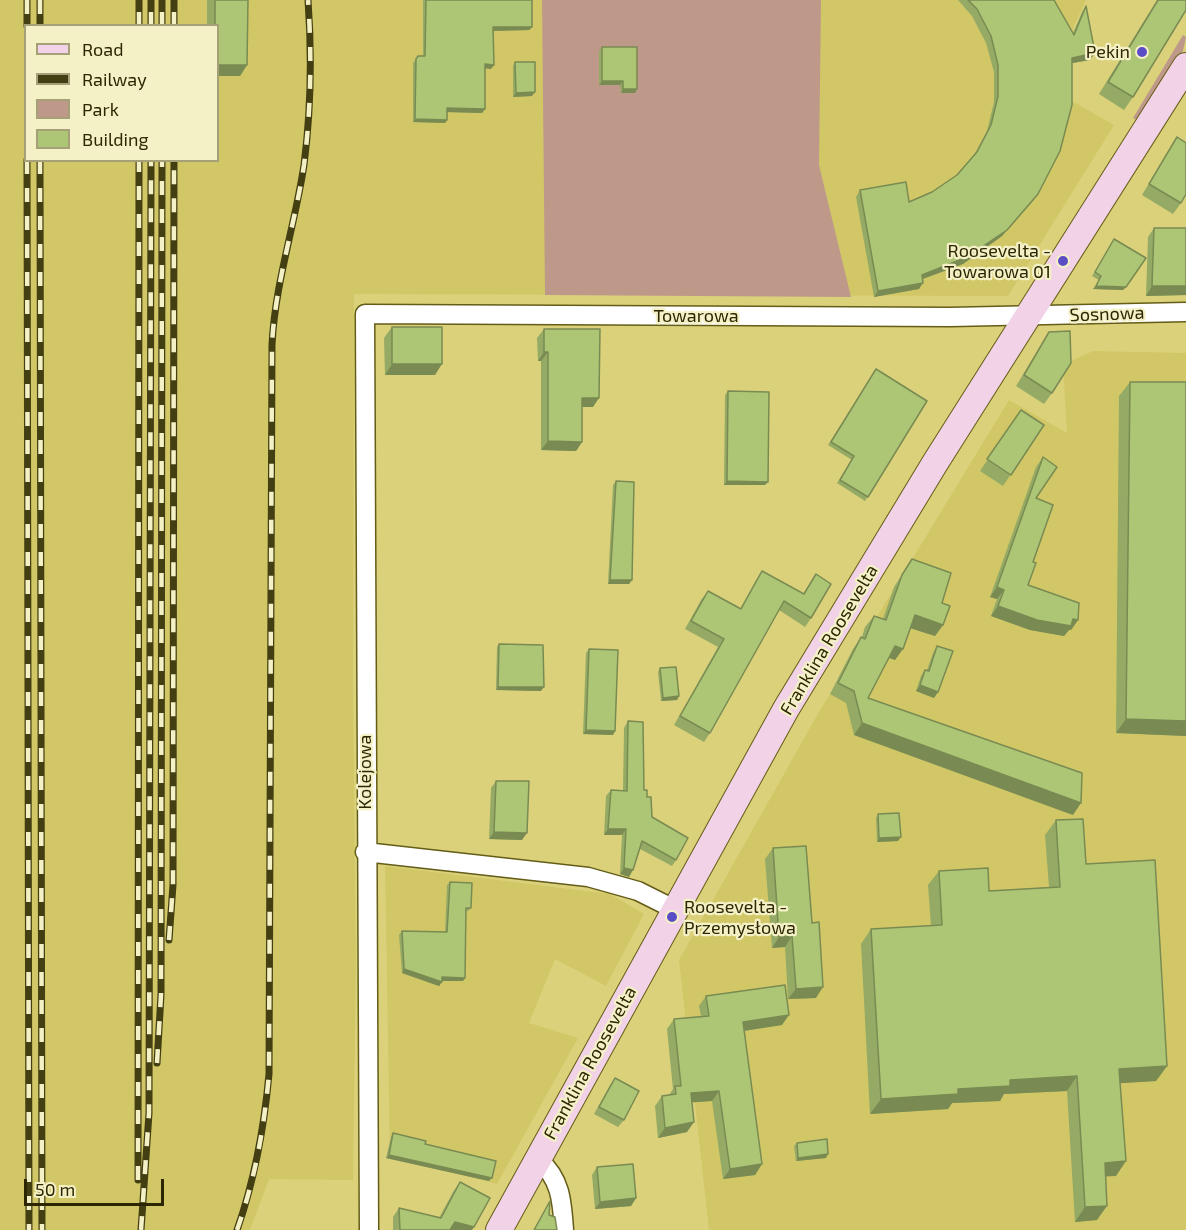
<!DOCTYPE html>
<meta charset="utf-8">
<style>
body{margin:0}
#map{position:relative;width:1186px;height:1230px;overflow:hidden;background:#dbd17a;font-family:"Exo 2",sans-serif}
canvas{display:block}
.legend{position:absolute;left:24px;top:24px;width:195px;height:138px;box-sizing:border-box;background:#f5f1c7;border:2px solid #a5a078;margin:0;padding:8px 10px;list-style:none;font-size:18px;color:#2c2702}
.legend li{display:flex;align-items:center;gap:12px;height:30px}
.legend b{width:30px;border:2px solid #a5a078}
.scale{position:absolute;left:24px;top:1179px;width:140px;height:27px;box-sizing:border-box;border:3px solid #2c2702;border-top:0;padding-left:8px;font-size:18px;line-height:21px;white-space:nowrap;color:#2c2702;-webkit-text-stroke:4px #f5f1c7;paint-order:stroke}
</style>
<div id="map">
<canvas width="1186" height="1230"></canvas>
<ul class="legend">
<li><b style="height:8px;background:#f1d2e6"></b>Road</li>
<li><b style="height:8px;background:#443f13"></b>Railway</li>
<li><b style="height:16px;background:#be998a"></b>Park</li>
<li><b style="height:16px;background:#adc675"></b>Building</li>
</ul>
<div class="scale">50 m</div>
</div>
<script>
const ctx = document.querySelector('canvas').getContext('2d');
ctx.lineJoin = 'round';
function fillPath(path, color) { ctx.fillStyle = color; ctx.fill(path, 'evenodd'); }
function strokePath(path, color, width, dash) { ctx.strokeStyle = color; ctx.lineWidth = width; ctx.lineCap = dash ? 'butt' : 'round'; ctx.setLineDash(dash || []); ctx.stroke(path); }
function label(font, color, halo, rows, align = 'center') {
  ctx.font = font + ' "Exo 2",sans-serif'; ctx.lineWidth = 4.5; ctx.setLineDash([]); ctx.textBaseline = 'middle'; ctx.strokeStyle = halo; ctx.fillStyle = color; for (const [text, x, y, turn = 0] of rows) {
    ctx.save(); ctx.translate(x, y); ctx.rotate((+turn || 0) * Math.PI / 180); ctx.textAlign = isNaN(turn) ? turn : align; if (halo) ctx.strokeText(text, 0, 0); ctx.fillText(text, 0, 0); ctx.restore();
  }
}
const built = new Path2D(`
 M 0,0 L 1086,0 L 1073,28 L 1079,62 L 1067,63 L 1067,98 L 1114,125 L 1008,296 L 354,294 L 353,682 L 356,960 L 353,1180 L 269,1179 L 250,1230 L 0,1230 ZM 26,26 L 218,26 L 218,160 L 26,160 Z
 M 1093,351 L 1186,353 L 1186,1230 L 709,1230 L 679,960 L 819,712 L 1009,400 L 1067,433 L 1063,365 Z
 M 385,866 L 610,894 L 644,914 L 606,986 L 555,959 L 529,1023 L 578,1038 L 497,1184 L 390,1157 Z`);
const green = new Path2D(`
 M 542,0 L 821,0 L 819,165 L 851,297 L 545,295 Z
 M 1183,35 L 1186,37 L 1183,51 L 1139,121 L 1133,118 Z`);
const street = new Path2D(`
 M 365,852 L 588,877 L 638,891 L 676,910
 M 538,1159 C 561,1179 562,1201 564,1230
 M 369,1230 L 365,314 L 950,317 L 1186,312`);
const secondary = new Path2D(`
 M 499,1230 L 786,709 L 935,463 L 1186,66`);
const rail = new Path2D(`
 M 27,0 L 27,26
 M 40,0 L 40,26
 M 139,26 L 139,0
 M 151,26 L 151,0
 M 162,26 L 162,0
 M 174,26 L 174,0
 M 27,160 L 29,1230
 M 40,160 L 42,1230
 M 169,940 L 173,885 L 174,160
 M 157,1063 L 161,995 L 162,160
 M 138,1180 L 139,160
 M 141,1230 L 149,1113 L 151,160
 M 237,1230 C 255,1179 264,1129 269,1074 L 272,345 C 275,283 295,225 304,165 C 311,110 312,55 308,0`);
const wall = new Path2D(`
 M 207,0 L 248,0 L 247,65 L 240,76 L 218,26 L 207,26 Z
 M 423,0 L 532,0 L 532,27 L 529,30 L 493,31 L 491,69 L 485,68 L 485,109 L 482,113 L 447,112 L 447,120 L 445,123 L 413,122 L 413,63 L 416,59 L 423,56 Z
 M 958,0 L 1054,0 L 1073,33 L 1082,12 L 1086,6 L 1090,60 L 1072,63 L 1034,200 L 1002,236 L 963,264 L 923,279 L 919,289 L 874,297 L 856,197 L 860,190 L 909,202 L 932,192 L 957,175 L 974,155 L 987,131 L 994,102 L 994,72 L 986,43 L 972,16 Z
 M 1157,0 L 1186,0 L 1133,97 L 1124,110 L 1099,94 Z
 M 602,47 L 635,93 L 621,93 L 620,85 L 599,85 L 599,51 Z
 M 515,62 L 532,96 L 513,97 L 513,66 Z
 M 1177,137 L 1181,203 L 1173,214 L 1142,195 Z
 M 1154,228 L 1186,295 L 1146,296 L 1148,237 Z
 M 1112,243 L 1146,258 L 1123,290 L 1093,289 L 1099,280 L 1092,276 Z
 M 392,327 L 435,375 L 385,375 L 384,338 Z
 M 544,329 L 593,407 L 582,407 L 582,442 L 576,451 L 541,450 L 541,361 L 538,361 L 537,338 Z
 M 1049,332 L 1052,393 L 1044,404 L 1016,386 Z
 M 876,369 L 927,401 L 865,501 L 837,483 L 852,460 L 828,445 Z
 M 1130,382 L 1186,382 L 1186,736 L 1116,733 L 1119,396 Z
 M 728,391 L 765,485 L 724,485 L 725,395 Z
 M 1021,410 L 1044,425 L 1003,486 L 980,471 Z
 M 1043,457 L 1036,498 L 1028,585 L 1078,620 L 1071,630 L 1069,630 L 1064,636 L 1030,630 L 991,616 L 997,599 L 990,597 L 1036,467 Z
 M 616,481 L 632,580 L 629,584 L 608,584 L 613,485 Z
 M 912,559 L 942,603 L 943,625 L 935,636 L 910,628 L 895,660 L 889,658 L 868,698 L 1073,815 L 854,735 L 846,703 L 830,694 L 853,649 L 861,637 L 862,637 L 865,627 L 874,616 L 883,619 L 894,587 Z
 M 762,571 L 803,594 L 816,574 L 811,618 L 805,627 L 779,610 L 710,733 L 704,742 L 674,725 L 718,647 L 685,629 L 701,600 L 708,591 L 740,609 L 756,580 Z
 M 499,644 L 541,691 L 496,690 L 497,647 Z
 M 937,646 L 938,692 L 934,698 L 916,691 L 921,676 L 925,670 L 927,670 L 933,653 Z
 M 589,649 L 615,731 L 613,735 L 583,734 L 586,653 Z
 M 660,668 L 679,696 L 677,700 L 661,701 L 658,672 Z
 M 628,721 L 644,790 L 652,817 L 676,860 L 672,866 L 640,849 L 629,877 L 620,874 L 622,835 L 604,835 L 606,796 L 611,790 L 623,791 L 624,728 Z
 M 496,781 L 522,840 L 489,839 L 491,788 Z
 M 878,814 L 898,841 L 877,842 L 876,818 Z
 M 1056,820 L 1086,864 L 1167,1066 L 1156,1081 L 1120,1083 L 1116,1176 L 1105,1176 L 1097,1220 L 1075,1222 L 1067,1091 L 1004,1094 L 1000,1101 L 952,1103 L 948,1109 L 870,1114 L 861,944 L 871,929 L 931,926 L 928,885 L 939,871 L 989,891 L 1049,887 L 1045,835 Z
 M 773,848 L 812,923 L 816,998 L 788,999 L 785,947 L 772,948 L 765,859 Z
 M 450,882 L 471,908 L 468,911 L 466,911 L 465,978 L 463,981 L 442,981 L 439,986 L 402,973 L 399,935 L 402,931 L 445,932 L 447,885 Z
 M 706,996 L 782,1025 L 744,1031 L 762,1164 L 755,1175 L 723,1179 L 712,1101 L 692,1102 L 687,1132 L 658,1138 L 655,1106 L 662,1096 L 669,1095 L 673,1089 L 667,1029 L 674,1019 L 701,1016 L 699,1006 Z
 M 615,1078 L 624,1120 L 618,1127 L 594,1114 L 610,1085 Z
 M 393,1133 L 425,1144 L 489,1181 L 386,1158 L 391,1137 Z
 M 797,1143 L 826,1158 L 796,1161 L 794,1146 Z
 M 597,1167 L 636,1198 L 631,1206 L 595,1209 L 592,1175 Z
 M 460,1182 L 472,1230 L 393,1230 L 393,1217 L 399,1208 L 439,1218 L 453,1192 Z`);
const shadedWall = new Path2D(`
 M 493,27 L 532,27 L 529,30 L 490,31 Z
 M 1095,53 L 1090,60 L 1067,64 L 1072,58 Z
 M 485,64 L 494,65 L 491,69 L 483,68 Z
 M 218,65 L 247,65 L 240,76 L 218,76 Z
 M 602,81 L 623,81 L 620,85 L 599,85 Z
 M 623,89 L 637,89 L 635,93 L 621,93 Z
 M 535,92 L 532,96 L 513,97 L 516,93 Z
 M 447,108 L 485,109 L 482,113 L 444,112 Z
 M 415,119 L 447,120 L 445,123 L 413,122 Z
 M 1038,194 L 1002,236 L 963,264 L 917,281 L 922,275 Z
 M 923,283 L 919,289 L 874,297 L 878,291 Z
 M 1096,286 L 1126,287 L 1123,290 L 1093,289 Z
 M 1152,286 L 1186,286 L 1186,295 L 1146,296 Z
 M 544,352 L 548,352 L 541,361 L 538,361 Z
 M 392,364 L 442,364 L 435,375 L 385,375 Z
 M 582,398 L 599,398 L 593,407 L 576,407 Z
 M 548,441 L 582,442 L 576,451 L 541,450 Z
 M 727,481 L 768,482 L 765,485 L 724,485 Z
 M 610,580 L 632,580 L 629,584 L 608,584 Z
 M 997,587 L 1004,590 L 997,599 L 990,597 Z
 M 998,606 L 1073,619 L 1078,620 L 1071,630 L 1069,630 L 1064,636 L 1030,630 L 991,616 Z
 M 915,615 L 943,625 L 935,636 L 907,627 Z
 M 895,646 L 903,649 L 895,660 L 887,657 Z
 M 920,685 L 938,692 L 934,698 L 916,691 Z
 M 498,687 L 544,687 L 541,691 L 496,690 Z
 M 679,696 L 677,700 L 661,701 L 663,698 Z
 M 1126,719 L 1186,721 L 1186,736 L 1116,733 Z
 M 862,723 L 1081,803 L 1073,815 L 854,735 Z
 M 586,730 L 615,731 L 613,735 L 583,734 Z
 M 608,829 L 626,829 L 622,835 L 604,835 Z
 M 494,832 L 527,833 L 522,840 L 489,839 Z
 M 901,837 L 898,841 L 877,842 L 879,838 Z
 M 624,868 L 633,870 L 629,877 L 620,874 Z
 M 792,936 L 785,947 L 772,948 L 779,937 Z
 M 404,969 L 442,977 L 465,978 L 463,981 L 440,981 L 442,982 L 439,986 L 402,973 Z
 M 823,987 L 816,998 L 788,999 L 796,989 Z
 M 789,1015 L 782,1025 L 736,1032 L 743,1022 Z
 M 1167,1066 L 1156,1081 L 1108,1084 L 1119,1069 Z
 M 1077,1076 L 1067,1091 L 1004,1094 L 1000,1101 L 952,1103 L 948,1109 L 870,1114 L 881,1099 L 958,1089 L 1010,1080 Z
 M 719,1091 L 712,1101 L 684,1103 L 691,1093 Z
 M 694,1122 L 687,1132 L 658,1138 L 665,1128 Z
 M 828,1154 L 826,1158 L 796,1161 L 798,1158 Z
 M 389,1155 L 492,1178 L 489,1181 L 386,1158 Z
 M 1126,1161 L 1116,1176 L 1094,1177 L 1105,1163 Z
 M 762,1164 L 755,1175 L 723,1179 L 730,1169 Z
 M 636,1198 L 631,1206 L 595,1209 L 600,1202 Z
 M 1107,1206 L 1097,1220 L 1075,1222 L 1085,1207 Z
 M 455,1222 L 474,1227 L 472,1230 L 449,1230 Z`);
const building = new Path2D(`
 M 215,0 L 248,0 L 247,65 L 218,65 L 218,26 L 215,26 Z
 M 426,0 L 532,0 L 532,27 L 493,27 L 494,65 L 485,64 L 485,109 L 447,108 L 447,120 L 415,119 L 416,59 L 418,56 L 425,56 Z
 M 968,0 L 1054,0 L 1074,35 L 1086,6 L 1095,53 L 1072,58 L 1072,105 L 1060,151 L 1038,194 L 1007,230 L 967,257 L 922,275 L 923,283 L 878,291 L 860,190 L 906,182 L 909,202 L 932,192 L 957,175 L 977,152 L 991,125 L 998,96 L 998,65 L 991,36 L 977,9 Z
 M 1158,0 L 1186,0 L 1186,10 L 1133,97 L 1108,82 Z
 M 602,47 L 637,47 L 637,89 L 623,89 L 623,81 L 602,81 Z
 M 515,62 L 535,62 L 535,92 L 516,93 Z
 M 1177,137 L 1186,143 L 1186,194 L 1181,203 L 1149,184 Z
 M 1154,228 L 1186,228 L 1186,286 L 1152,286 Z
 M 1114,239 L 1146,258 L 1126,287 L 1096,286 L 1101,276 L 1095,272 Z
 M 392,327 L 442,327 L 442,364 L 392,364 Z
 M 544,329 L 600,329 L 599,398 L 582,398 L 582,442 L 548,441 L 548,352 L 544,352 Z
 M 1070,331 L 1071,363 L 1052,393 L 1024,375 L 1049,332 Z
 M 876,369 L 927,401 L 868,497 L 840,480 L 854,456 L 831,442 Z
 M 1130,382 L 1186,382 L 1186,721 L 1126,719 Z
 M 728,391 L 769,392 L 768,482 L 727,481 Z
 M 1021,410 L 1044,425 L 1011,475 L 987,459 Z
 M 1043,457 L 1057,467 L 1036,498 L 1053,505 L 1033,562 L 1036,563 L 1028,585 L 1079,603 L 1078,620 L 1073,619 L 1071,626 L 1037,620 L 998,606 L 1004,590 L 997,587 Z
 M 616,481 L 634,482 L 632,580 L 610,580 Z
 M 912,559 L 951,573 L 942,603 L 950,606 L 943,625 L 915,615 L 903,649 L 895,646 L 868,698 L 1082,773 L 1081,803 L 862,723 L 854,691 L 838,683 L 861,637 L 865,639 L 874,616 L 886,620 L 902,575 Z
 M 762,571 L 804,594 L 816,574 L 831,584 L 811,618 L 784,601 L 710,733 L 680,716 L 724,639 L 691,621 L 708,591 L 741,609 Z
 M 499,644 L 543,645 L 544,687 L 498,687 Z
 M 937,646 L 953,651 L 938,692 L 920,685 L 925,670 L 929,671 Z
 M 589,649 L 618,650 L 615,731 L 586,730 Z
 M 676,667 L 679,696 L 663,698 L 660,668 Z
 M 628,721 L 643,722 L 644,790 L 647,790 L 647,797 L 651,797 L 652,817 L 688,838 L 676,860 L 642,841 L 633,870 L 624,868 L 626,829 L 608,829 L 611,790 L 627,791 Z
 M 496,781 L 529,781 L 527,833 L 494,832 Z
 M 899,813 L 901,837 L 879,838 L 878,814 Z
 M 1083,819 L 1086,864 L 1155,860 L 1167,1066 L 1119,1069 L 1126,1161 L 1105,1163 L 1107,1206 L 1085,1207 L 1077,1076 L 1010,1080 L 1010,1086 L 958,1089 L 958,1094 L 881,1099 L 871,929 L 942,925 L 939,871 L 988,868 L 989,891 L 1060,887 L 1056,820 Z
 M 806,846 L 812,923 L 819,922 L 823,987 L 796,989 L 792,936 L 779,937 L 773,848 Z
 M 450,882 L 472,883 L 471,908 L 466,908 L 465,978 L 442,977 L 442,982 L 404,969 L 402,931 L 447,932 Z
 M 785,985 L 789,1015 L 743,1022 L 762,1164 L 730,1169 L 719,1091 L 691,1093 L 694,1122 L 665,1128 L 662,1096 L 676,1094 L 675,1086 L 681,1086 L 674,1019 L 709,1016 L 706,996 Z
 M 615,1078 L 639,1091 L 624,1120 L 599,1107 Z
 M 393,1133 L 426,1141 L 425,1144 L 496,1161 L 492,1178 L 389,1155 Z
 M 827,1139 L 828,1154 L 798,1158 L 797,1143 Z
 M 633,1164 L 636,1198 L 600,1202 L 597,1167 Z
 M 460,1182 L 490,1198 L 474,1227 L 455,1222 L 450,1230 L 400,1230 L 399,1208 L 441,1218 Z
 M 550,1201 L 549,1215 L 555,1217 L 557,1230 L 534,1230 Z`);
const markers = [
 [1142,52,6,"#5b4dc5"],
 [1063,261,6,"#5b4dc5"],
 [672,917,6,"#5b4dc5"]
];
const poiNames = [
 ["Pekin",1130,52],
 ["Roosevelta -",1051,251],
 ["Towarowa 01",1051,272],
 ["Roosevelta -",684,907,"left"],
 ["Przemysłowa",684,928,"left"]
];
const streetNames = [
 ["Sosnowa",1107,314,-2],
 ["Towarowa",696,316],
 ["Franklina Roosevelta",829,640,-59],
 ["Kolejowa",365,772,-90],
 ["Franklina Roosevelta",590,1063,-61]
];
fillPath(built, '#d2c766');
fillPath(green, '#be998a');
strokePath(street, '#645c17', 21);
strokePath(secondary, '#645c17', 28);
strokePath(street, '#fff', 18);
strokePath(secondary, '#f1d2e6', 26);
strokePath(rail, '#443f13', 7);
strokePath(rail, '#f5f1c7', 4.5, [14]);
fillPath(wall, '#95aa65');
fillPath(shadedWall, '#798b52');
fillPath(building, '#adc675');
strokePath(building, '#798b52', 1.5);
for (const [x, y, r, color] of markers) { const dot = new Path2D(); dot.arc(x, y, r, 0, 2 * Math.PI); ctx.fillStyle = color; ctx.fill(dot); strokePath(dot, '#f5f1c7', 2); }
label('18px', '#2c2702', '#f5f1c7', poiNames, 'right');
label('18px', '#2c2702', '#f5f1c7', streetNames);
</script>
